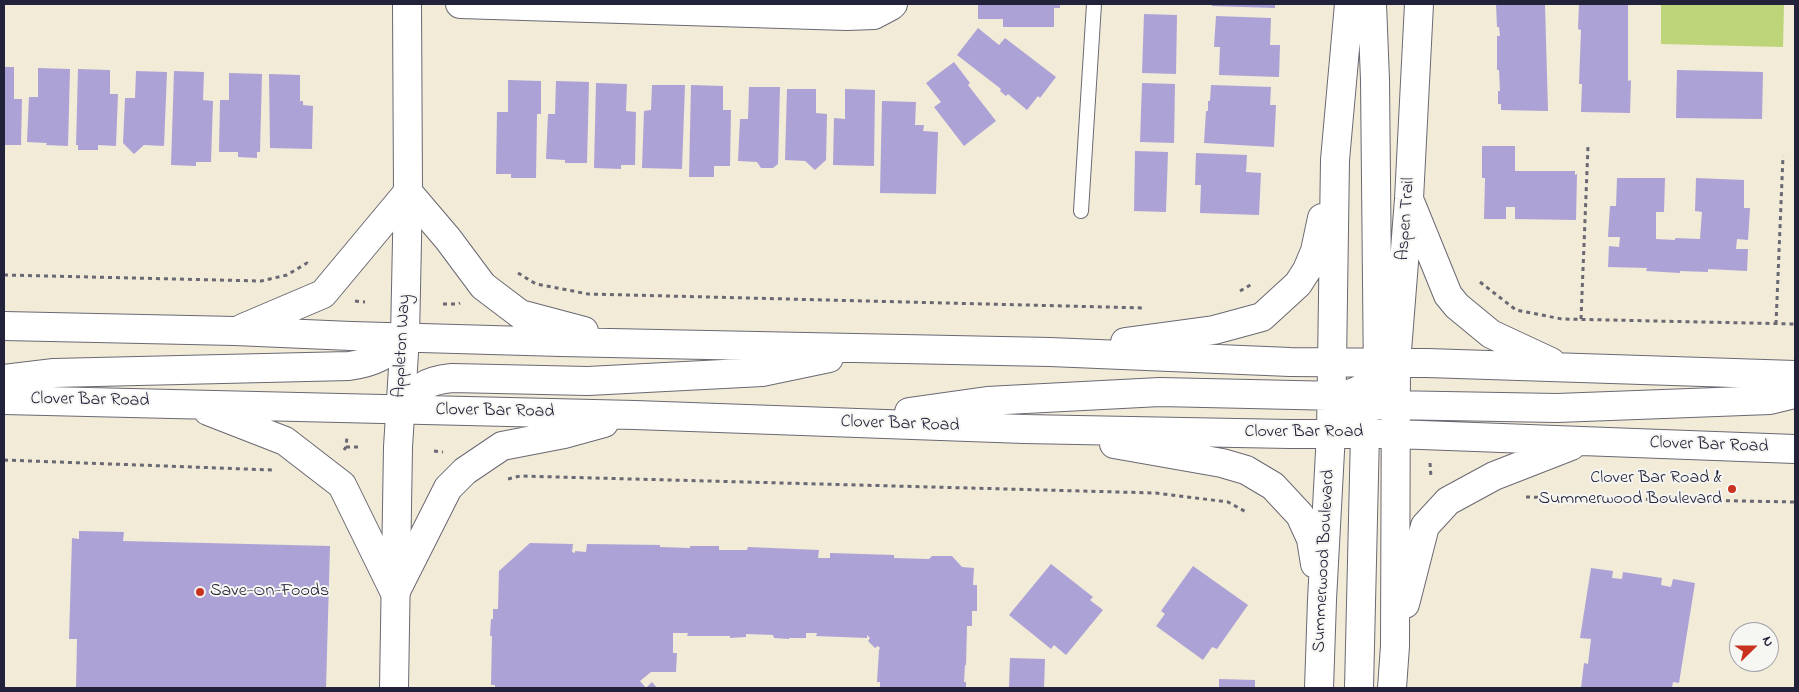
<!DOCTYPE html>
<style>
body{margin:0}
#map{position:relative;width:1799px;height:692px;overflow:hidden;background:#f1ebd8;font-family:"Indie Flower",sans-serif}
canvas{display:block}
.frame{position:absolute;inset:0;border:5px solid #22223b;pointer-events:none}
.north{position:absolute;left:1729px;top:622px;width:50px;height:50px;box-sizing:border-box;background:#f6f6f2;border:1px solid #a1a1a9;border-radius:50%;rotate:68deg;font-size:14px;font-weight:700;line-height:20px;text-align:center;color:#22223b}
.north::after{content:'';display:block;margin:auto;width:18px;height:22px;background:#c8321e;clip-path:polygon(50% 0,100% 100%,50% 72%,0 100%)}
</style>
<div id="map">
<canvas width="1799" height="692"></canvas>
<div class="frame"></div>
<div class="north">N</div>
</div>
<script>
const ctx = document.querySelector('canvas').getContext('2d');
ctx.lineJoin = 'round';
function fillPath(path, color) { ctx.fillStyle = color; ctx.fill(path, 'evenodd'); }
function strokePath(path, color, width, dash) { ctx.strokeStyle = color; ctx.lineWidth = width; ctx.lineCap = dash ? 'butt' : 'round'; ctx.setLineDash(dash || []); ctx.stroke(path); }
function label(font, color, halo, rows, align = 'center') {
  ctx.font = font + ' "Indie Flower",sans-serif'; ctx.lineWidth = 4; ctx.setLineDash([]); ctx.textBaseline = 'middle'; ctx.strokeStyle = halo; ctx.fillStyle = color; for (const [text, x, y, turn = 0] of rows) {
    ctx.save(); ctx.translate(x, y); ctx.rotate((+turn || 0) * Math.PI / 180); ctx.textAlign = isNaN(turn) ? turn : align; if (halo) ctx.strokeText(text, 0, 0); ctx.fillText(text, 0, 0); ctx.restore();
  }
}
const green = new Path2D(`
 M 1661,4 L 1784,4 L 1783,47 L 1661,44 Z`);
const building = new Path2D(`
 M 978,4 L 1060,4 L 1060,8 L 1054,8 L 1054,27 L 1003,27 L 1003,19 L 978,19 Z
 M 1212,4 L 1275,4 L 1275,8 L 1212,6 Z
 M 1496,4 L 1545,4 L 1548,111 L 1501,110 L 1501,104 L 1498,104 L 1498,91 L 1500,91 L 1499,70 L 1497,70 L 1497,36 L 1500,36 L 1499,27 L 1497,27 Z
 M 1579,4 L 1628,4 L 1628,81 L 1631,80 L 1630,113 L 1581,112 L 1582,84 L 1579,84 L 1581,30 L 1578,29 Z
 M 1144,14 L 1177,15 L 1176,74 L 1142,73 Z
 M 1216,16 L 1271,18 L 1270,45 L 1280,45 L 1279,77 L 1219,75 L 1220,47 L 1214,47 Z
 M 978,28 L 999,45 L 1005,38 L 1056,77 L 1040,98 L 1038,96 L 1027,110 L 1008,94 L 1006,96 L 1000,91 L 1001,89 L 957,55 Z
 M 954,62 L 970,83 L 968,85 L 996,121 L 964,146 L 934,107 L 941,102 L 926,83 Z
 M 4,67 L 14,67 L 14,99 L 22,99 L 21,145 L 4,145 Z
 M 38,68 L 70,69 L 68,146 L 46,145 L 47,143 L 27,142 L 29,97 L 38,97 Z
 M 78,69 L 110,70 L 110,94 L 118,94 L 116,146 L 98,145 L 98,150 L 78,150 L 78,145 L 76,145 Z
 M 1677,70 L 1763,72 L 1762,119 L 1676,118 Z
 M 136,71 L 167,72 L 164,146 L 144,145 L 134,154 L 123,143 L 125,98 L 135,98 Z
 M 174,71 L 204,72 L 203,100 L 213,101 L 211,162 L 196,162 L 196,166 L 171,165 Z
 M 229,73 L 262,74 L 260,152 L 257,152 L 257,158 L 238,157 L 238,152 L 219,152 L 220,100 L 229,100 Z
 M 269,74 L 300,75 L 300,101 L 303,101 L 303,105 L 313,106 L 312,149 L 270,148 Z
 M 508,80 L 541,81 L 541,114 L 537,114 L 536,178 L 511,178 L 511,174 L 496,174 L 497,112 L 508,112 Z
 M 556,81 L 589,82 L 587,163 L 565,163 L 565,160 L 546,159 L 548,114 L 555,114 Z
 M 596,83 L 627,84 L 626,111 L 636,112 L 635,165 L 621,165 L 621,169 L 594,168 Z
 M 1142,83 L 1175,84 L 1174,143 L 1140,142 Z
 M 652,85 L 685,85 L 682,169 L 642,168 L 644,111 L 651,110 Z
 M 691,85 L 723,86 L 723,110 L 731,110 L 730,166 L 714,166 L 714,177 L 689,177 Z
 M 1211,85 L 1271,87 L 1270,105 L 1276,105 L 1274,147 L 1204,143 L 1206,111 L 1208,111 L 1208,101 L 1210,101 Z
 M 749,87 L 780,87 L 778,164 L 773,168 L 761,168 L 757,162 L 738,161 L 740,119 L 748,119 Z
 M 787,89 L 816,89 L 816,113 L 827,114 L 826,160 L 815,170 L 805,161 L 785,160 Z
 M 845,89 L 875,90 L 874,166 L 833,165 L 834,118 L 845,119 Z
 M 882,101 L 916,102 L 915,125 L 924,125 L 923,131 L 938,132 L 936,194 L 880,193 Z
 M 1482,146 L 1515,146 L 1515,171 L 1575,171 L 1575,175 L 1577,174 L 1576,220 L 1515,219 L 1515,207 L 1506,207 L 1506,219 L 1484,219 L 1485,178 L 1482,178 Z
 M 1135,151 L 1168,152 L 1166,212 L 1134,211 Z
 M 1196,153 L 1247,155 L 1246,172 L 1261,173 L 1259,215 L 1200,213 L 1201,185 L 1195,185 Z
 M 1617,178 L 1665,178 L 1664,212 L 1656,212 L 1656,239 L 1675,240 L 1675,238 L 1700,239 L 1702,212 L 1695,211 L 1696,178 L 1744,180 L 1744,208 L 1750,208 L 1748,240 L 1737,239 L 1736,249 L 1748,249 L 1747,271 L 1708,269 L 1708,272 L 1680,271 L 1680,273 L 1646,271 L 1647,268 L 1608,267 L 1609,246 L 1619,247 L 1620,237 L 1608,237 L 1610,206 L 1616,206 Z
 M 79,531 L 124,532 L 123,541 L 330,546 L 326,688 L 76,688 L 77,639 L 69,639 L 72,538 L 79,539 Z
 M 530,543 L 573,544 L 572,552 L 575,553 L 575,551 L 586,552 L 587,544 L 660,545 L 660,547 L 690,548 L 690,546 L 719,546 L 719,550 L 747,550 L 748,547 L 819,550 L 818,558 L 830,558 L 830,553 L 894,555 L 894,558 L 929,559 L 932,556 L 952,556 L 962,567 L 974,568 L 973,585 L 977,585 L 977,611 L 972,611 L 972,626 L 967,626 L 966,665 L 965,665 L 964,682 L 966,682 L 966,688 L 880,688 L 880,682 L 877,682 L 879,650 L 880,648 L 878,646 L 875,648 L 868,641 L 870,638 L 867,635 L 867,638 L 816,636 L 817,633 L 806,633 L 806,638 L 789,638 L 789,639 L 774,638 L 773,635 L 746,634 L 746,637 L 730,638 L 730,636 L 687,636 L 688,633 L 673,633 L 673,653 L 677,653 L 676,672 L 651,672 L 640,681 L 646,688 L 652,682 L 657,688 L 495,688 L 495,685 L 491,685 L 492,636 L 490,636 L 491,619 L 493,619 L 493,609 L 498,609 L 499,571 Z
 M 1051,564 L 1093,597 L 1090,600 L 1103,610 L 1066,655 L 1054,645 L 1051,649 L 1009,615 Z
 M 1193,566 L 1248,605 L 1217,649 L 1212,647 L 1203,660 L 1156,626 L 1165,614 L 1161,611 Z
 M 1591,568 L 1613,571 L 1612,578 L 1622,579 L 1623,572 L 1662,578 L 1661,585 L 1671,587 L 1673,579 L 1695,583 L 1679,683 L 1673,682 L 1672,688 L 1581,688 L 1584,663 L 1588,664 L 1591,639 L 1580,638 Z
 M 1010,658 L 1045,659 L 1044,688 L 1009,688 Z
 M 1219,679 L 1255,680 L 1255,688 L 1219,688 Z`);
const path = new Path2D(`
 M 518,273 L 536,284 L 588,294 L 1145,308
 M 4,275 L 261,281 L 287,275 L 307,263 L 309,265
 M 1480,282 L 1516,310 L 1562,319 L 1795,324
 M 1240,291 L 1252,284
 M 355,301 L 365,302
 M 443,304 L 458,304 L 460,303
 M 1581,319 L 1588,146
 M 1776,324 L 1783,156
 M 346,447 L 361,447
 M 344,450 L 346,447 L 347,437
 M 434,451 L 443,452
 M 4,460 L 272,470
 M 1430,463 L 1431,477
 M 508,479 L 520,476 L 1156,493 L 1228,502 L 1248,513
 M 1526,497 L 1795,502`);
const lane = new Path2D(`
 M 1081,211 L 1094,4`);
const street = new Path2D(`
 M 460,4 L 847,16 L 874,15 L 891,6 L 893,4
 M 394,688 L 398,447 L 405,337 L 408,192 L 407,4`);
const secondary = new Path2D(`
 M 1372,4 L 1375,80 L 1378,381
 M 1411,204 L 1448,295 L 1457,306 L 1491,334 L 1551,362
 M 4,326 L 235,331 L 351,336 L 561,342 L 1050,352 L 1290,362 L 1427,363 L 1795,375
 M 243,328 L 323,294 L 408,192 L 448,239 L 483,286 L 520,314 L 584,331
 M 1125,342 L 1214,330 L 1262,317 L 1298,284 L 1307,270 L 1315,251 L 1322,218
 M 4,379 L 54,373 L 349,366 C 375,362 386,356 405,337
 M 4,400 L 635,415 L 1024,429 L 1290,434 L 1395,434 L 1795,449
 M 400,410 C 418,388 423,381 452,378 L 588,381 L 762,372 L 829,358
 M 208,411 L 285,441 L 342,485 L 395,593
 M 909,412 L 987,401 L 1160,392 L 1339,396 C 1362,393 1379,378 1396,363
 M 1339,421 C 1354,406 1367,406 1388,405 L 1557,408 L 1770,400 L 1795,394
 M 1114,444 L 1222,463 L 1246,470 L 1273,486 L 1300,515 L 1311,539 L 1315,564
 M 395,593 L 448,488 L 465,471 L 502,446 L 564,434 L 604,423
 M 1405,604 L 1425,526 L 1448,501 L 1494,476 L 1571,446
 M 1319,688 L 1322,600 L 1331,433 L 1335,160 L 1349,4
 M 1359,688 L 1365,434 L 1363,416
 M 1392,688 L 1395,646 L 1396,363 L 1409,199 L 1419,4`);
const markers = [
 [1732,489,5,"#c8321e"],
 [200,592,5,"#c8321e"]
];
const streetNames = [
 ["Aspen Trail",1407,219,-86],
 ["Appleton Way",403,346,-87],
 ["Clover Bar Road",90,401,1],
 ["Clover Bar Road",495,412,1],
 ["Clover Bar Road",900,425,2],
 ["Clover Bar Road",1304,433],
 ["Clover Bar Road",1709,446,2],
 ["Summerwood Boulevard",1325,561,-87]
];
const poiNames = [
 ["Clover Bar Road &",1722,479],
 ["Summerwood Boulevard",1722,500],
 ["Save-On-Foods",210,592,"left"]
];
fillPath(green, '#bed478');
fillPath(building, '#ada2d6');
strokePath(lane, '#6a6872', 16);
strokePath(street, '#6a6872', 30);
strokePath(secondary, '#6a6872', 30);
strokePath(path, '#6a6872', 3, [4, 4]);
strokePath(lane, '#fff', 14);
strokePath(street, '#fff', 28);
strokePath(secondary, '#fff', 28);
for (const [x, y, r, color] of markers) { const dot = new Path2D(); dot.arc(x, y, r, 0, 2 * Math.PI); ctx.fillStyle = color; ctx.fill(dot); strokePath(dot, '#f6f6f2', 2); }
label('18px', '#22223b', '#f6f6f2', streetNames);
label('18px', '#22223b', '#f6f6f2', poiNames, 'right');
</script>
